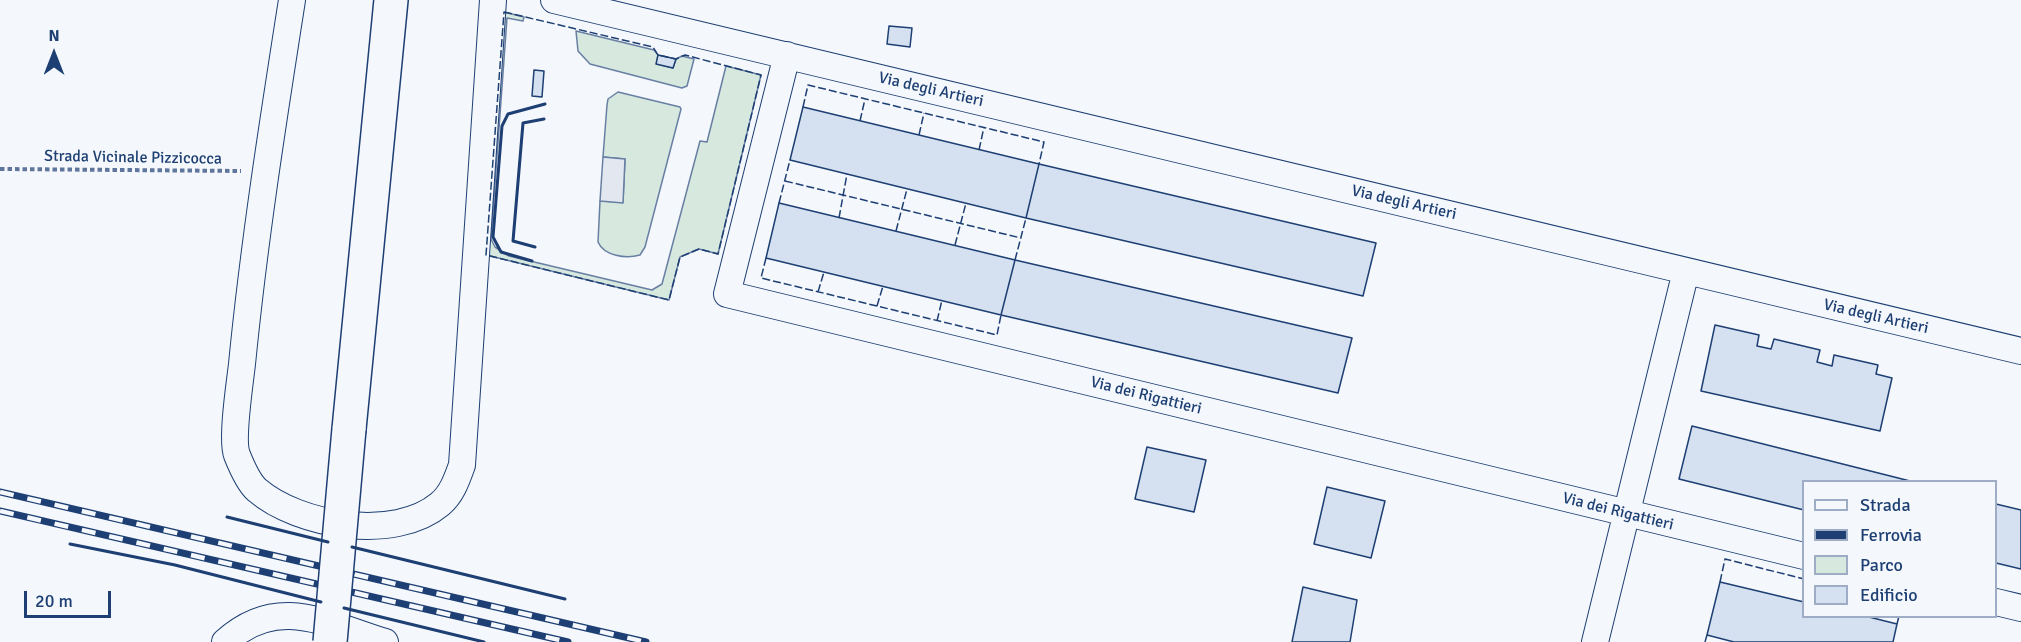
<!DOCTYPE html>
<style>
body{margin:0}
#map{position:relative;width:2021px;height:642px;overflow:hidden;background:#f4f7fb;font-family:Signika,sans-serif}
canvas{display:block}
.legend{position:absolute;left:1802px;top:480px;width:195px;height:138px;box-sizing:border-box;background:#f4f7fb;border:2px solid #9eadc5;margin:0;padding:8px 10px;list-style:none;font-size:18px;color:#1d3f73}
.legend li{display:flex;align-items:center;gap:12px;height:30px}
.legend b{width:30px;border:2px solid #9eadc5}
.north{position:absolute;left:24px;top:24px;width:60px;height:60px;-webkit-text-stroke:4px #f4f7fb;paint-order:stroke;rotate:0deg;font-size:16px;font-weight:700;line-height:24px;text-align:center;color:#1d3f73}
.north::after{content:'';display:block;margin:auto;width:21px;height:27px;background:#1d3f73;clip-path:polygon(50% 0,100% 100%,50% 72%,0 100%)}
.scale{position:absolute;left:24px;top:591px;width:87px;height:27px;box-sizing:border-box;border:3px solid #1d3f73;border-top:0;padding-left:8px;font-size:18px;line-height:21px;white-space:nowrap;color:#1d3f73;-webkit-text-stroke:4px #f4f7fb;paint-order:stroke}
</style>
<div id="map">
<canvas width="2021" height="642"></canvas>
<ul class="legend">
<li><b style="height:8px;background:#f4f7fb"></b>Strada</li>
<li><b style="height:8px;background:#1d3f73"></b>Ferrovia</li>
<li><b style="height:16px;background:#d7e8df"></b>Parco</li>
<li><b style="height:16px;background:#d5e0f0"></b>Edificio</li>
</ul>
<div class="north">N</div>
<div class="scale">20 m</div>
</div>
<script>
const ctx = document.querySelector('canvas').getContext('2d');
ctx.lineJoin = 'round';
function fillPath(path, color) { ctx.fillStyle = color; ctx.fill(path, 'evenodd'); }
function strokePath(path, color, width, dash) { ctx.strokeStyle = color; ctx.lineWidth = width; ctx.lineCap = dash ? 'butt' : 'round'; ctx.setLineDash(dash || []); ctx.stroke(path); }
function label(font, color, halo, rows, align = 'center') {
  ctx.font = font + ' Signika,sans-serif'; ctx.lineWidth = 4.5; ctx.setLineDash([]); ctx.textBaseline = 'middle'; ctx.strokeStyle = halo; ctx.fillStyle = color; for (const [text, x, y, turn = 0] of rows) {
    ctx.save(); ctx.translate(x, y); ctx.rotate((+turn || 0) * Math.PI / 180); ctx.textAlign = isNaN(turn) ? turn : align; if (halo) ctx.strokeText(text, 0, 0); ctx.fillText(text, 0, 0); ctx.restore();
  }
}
const green = new Path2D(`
 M 504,12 L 524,17 L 523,21 L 507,18 L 491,239 L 495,247 L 509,256 L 652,290 L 662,284 L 700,141 L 707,142 L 726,66 L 761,75 L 718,254 L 699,249 L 680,257 L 669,300 L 486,255 Z
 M 576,31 L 654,50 L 658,55 L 657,64 L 673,68 L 676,59 L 682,56 L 694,59 L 687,86 L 682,88 L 590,64 L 578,51 Z
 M 618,92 L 680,107 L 681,109 L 645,247 L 640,255 C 626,259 604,256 598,242 L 600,201 L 623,202 L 625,159 L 603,157 L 607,105 L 608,99 Z`);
const parking = new Path2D(`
 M 603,157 L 625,159 L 623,203 L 600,201 Z`);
const building = new Path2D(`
 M 889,26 L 912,28 L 910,47 L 887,44 Z
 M 658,55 L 676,59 L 673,68 L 656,64 Z
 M 534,70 L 544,71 L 542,97 L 532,96 Z
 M 803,107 L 1039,164 L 1026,218 L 790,160 Z
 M 1039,164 L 1376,243 L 1363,296 L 1026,218 Z
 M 779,203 L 1015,260 L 1001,315 L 766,258 Z
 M 1015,260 L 1352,338 L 1338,393 L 1001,315 Z
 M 1715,325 L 1759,335 L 1757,346 L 1771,349 L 1774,339 L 1820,350 L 1817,362 L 1832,366 L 1834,355 L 1878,365 L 1876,374 L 1892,378 L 1880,431 L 1701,391 Z
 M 1692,426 L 1914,482 L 1804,482 L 1804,510 L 1679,479 Z
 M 1147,447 L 1206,460 L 1194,512 L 1135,499 Z
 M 1327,487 L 1385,501 L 1371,558 L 1314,544 Z
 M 1996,504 L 2021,510 L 2021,569 L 1996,563 Z
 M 1720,582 L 1804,602 L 1804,616 L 1865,616 L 1897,624 L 1893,642 L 1734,642 L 1707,635 Z
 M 1303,587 L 1357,600 L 1350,642 L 1292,642 Z`);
const path = new Path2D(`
 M 0,169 L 241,171`);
const minor = new Path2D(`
 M 292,0 C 273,121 254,242 242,364 C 240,382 231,440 237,455 C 241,465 249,483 257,490 C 299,526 395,542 440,504 C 452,494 457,479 462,465 L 493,0
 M 554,0 L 2021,351
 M 787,55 L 727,294 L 1804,556
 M 1996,602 L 2021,608
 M 225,642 C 278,594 326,624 385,642
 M 1595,642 L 1686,271`);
const tertiary = new Path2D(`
 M 349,429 L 391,0`);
const rail = new Path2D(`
 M 0,492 L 646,642
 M 0,511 L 568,642`);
const tertiaryBridge = new Path2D(`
 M 330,642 L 349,429`);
const fence = new Path2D(`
 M 504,12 L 653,47 L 658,55 L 676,59 L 685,55 L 761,75 L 718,254 L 699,249 L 680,257 L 669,300 L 486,255 Z
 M 803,107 L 808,85 L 1044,142 L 1039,164
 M 860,121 L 865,99
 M 919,135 L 924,113
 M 979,150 L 984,127
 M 785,181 L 1021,238
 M 779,203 L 790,160
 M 839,218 L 847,174
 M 896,231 L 907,189
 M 955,245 L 966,203
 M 766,258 L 761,278 L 997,335 L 1001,315
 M 1015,260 L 1026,218
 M 818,292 L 824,272
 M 877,306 L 883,286
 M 937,321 L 942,300
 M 1720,582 L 1725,559 L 1804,579
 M 1897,624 L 1899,616
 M 1705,642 L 1707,635`);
const wall = new Path2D(`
 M 535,247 L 513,241 L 523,123 L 544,119
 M 532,261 L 501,252 L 493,237 L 502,126 L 508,114 L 545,104
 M 227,517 L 328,542
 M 70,544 L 175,565 L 321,602
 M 352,547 L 565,599
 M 344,608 L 484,642`);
const streetNames = [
 ["Via degli Artieri",931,90,13],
 ["Strada Vicinale Pizzicocca",133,158,1],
 ["Via degli Artieri",1404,203,13],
 ["Via degli Artieri",1876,317,13],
 ["Via dei Rigattieri",1146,396,14],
 ["Via dei Rigattieri",1618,512,14]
];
fillPath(green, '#d7e8df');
strokePath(green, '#687fa3', 1.5);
fillPath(parking, '#e3e8f0');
strokePath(parking, '#687fa3', 1.5);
fillPath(building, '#d5e0f0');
strokePath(building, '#1d3f73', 1.5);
strokePath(minor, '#1d3f73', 28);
strokePath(tertiary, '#1d3f73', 36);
strokePath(path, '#5e769c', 4, [4.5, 3]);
strokePath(minor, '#f4f7fb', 26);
strokePath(tertiary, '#f4f7fb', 33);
strokePath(rail, '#1d3f73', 7);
strokePath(rail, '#f4f7fb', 4.5, [14]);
strokePath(tertiaryBridge, '#1d3f73', 36, []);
strokePath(tertiaryBridge, '#f4f7fb', 33);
strokePath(fence, '#1d3f73', 1.5, [8, 3]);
strokePath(wall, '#1d3f73', 3);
label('16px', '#1d3f73', '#f4f7fb', streetNames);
</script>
